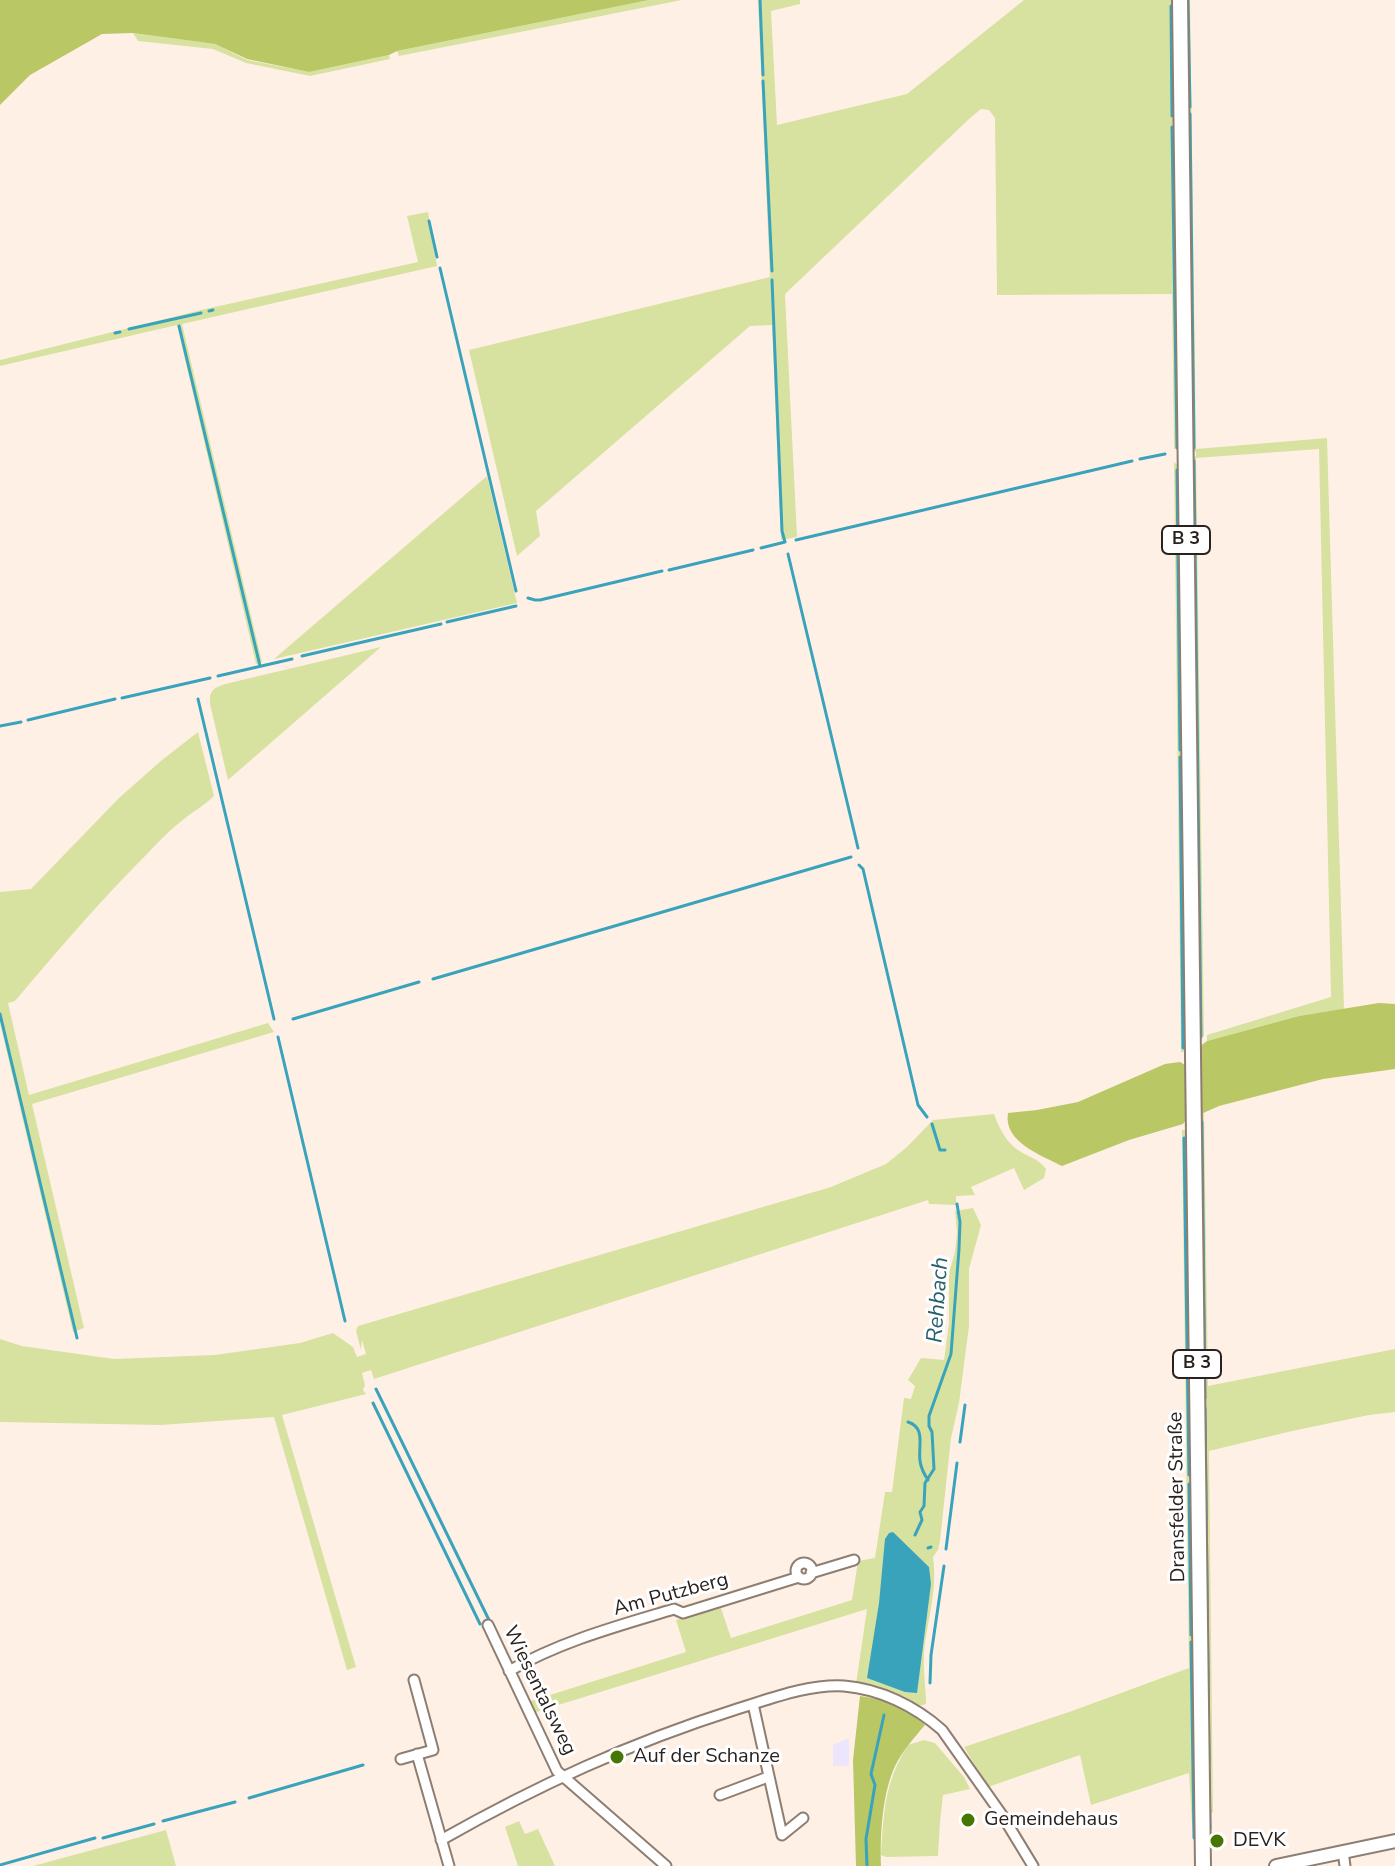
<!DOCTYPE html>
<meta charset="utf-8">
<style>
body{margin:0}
canvas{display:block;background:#fff0e6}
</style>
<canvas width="1395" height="1866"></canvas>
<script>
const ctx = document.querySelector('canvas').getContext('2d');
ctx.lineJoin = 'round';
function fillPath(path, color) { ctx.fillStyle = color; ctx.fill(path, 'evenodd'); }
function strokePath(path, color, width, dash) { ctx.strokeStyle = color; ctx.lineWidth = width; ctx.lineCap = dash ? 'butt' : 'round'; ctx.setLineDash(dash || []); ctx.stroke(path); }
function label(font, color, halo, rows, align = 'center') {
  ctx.font = font + ' "Nunito Sans",sans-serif'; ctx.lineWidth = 6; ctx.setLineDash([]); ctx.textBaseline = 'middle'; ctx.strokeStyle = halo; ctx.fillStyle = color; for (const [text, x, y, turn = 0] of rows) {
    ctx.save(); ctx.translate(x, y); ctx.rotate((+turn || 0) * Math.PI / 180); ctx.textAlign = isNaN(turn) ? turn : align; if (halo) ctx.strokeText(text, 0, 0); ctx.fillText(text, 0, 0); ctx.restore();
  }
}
const industrial = new Path2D(`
 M 849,1738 L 849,1766 L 833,1766 L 833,1745 Z`);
const green = new Path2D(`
 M 649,0 L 682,0 L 399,56 L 397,51 Z
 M 758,0 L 800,0 L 800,4 L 771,11 L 777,125 L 907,94 L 1024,0 L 1175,0 L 1180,447 L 1174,449 L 1172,294 L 997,295 L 995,118 L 989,110 L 981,109 L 969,119 L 785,294 L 797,537 L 781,540 L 772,325 L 750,326 L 536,511 L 540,536 L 517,556 L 469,350 L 770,277 Z
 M 1185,0 L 1190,0 L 1196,449 L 1327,438 L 1344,1009 L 1299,1016 L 1207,1041 L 1207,1035 L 1331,997 L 1319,449 L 1196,458 L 1204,1036 L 1198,1037 L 1190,460 L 1196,456 L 1196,452 L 1192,451 Z
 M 133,33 L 215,44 L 247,60 L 309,72 L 389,55 L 390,59 L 310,76 L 246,63 L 213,49 L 138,41 Z
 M 428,212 L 437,266 L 182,324 L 262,662 L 256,664 L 177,325 L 0,366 L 0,360 L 201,310 L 418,262 L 407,216 Z
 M 1174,462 L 1180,467 L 1187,1051 L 1181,1052 Z
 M 487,476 L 517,603 L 274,659 Z
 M 381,647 L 228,780 L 210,704 C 209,691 213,688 225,684 Z
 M 198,732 L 214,796 C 205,805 194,811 184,819 C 171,829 159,841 148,853 C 101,900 58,950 15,1001 L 8,1003 L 29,1095 L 268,1023 L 274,1032 L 32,1104 L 84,1328 L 73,1332 L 0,1023 L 0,892 L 31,889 L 119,798 L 162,760 Z
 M 1199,1110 L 1201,1114 L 1204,1113 L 1208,1386 L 1395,1349 L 1395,1412 L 1369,1415 L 1292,1431 L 1209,1451 L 1213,1812 L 1207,1816 Z
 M 994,1114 C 999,1127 1004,1138 1014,1147 C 1024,1156 1039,1158 1046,1169 L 1044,1178 L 1024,1190 L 1014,1168 L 971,1187 L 975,1195 L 956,1196 L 956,1205 L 929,1204 L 928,1200 L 374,1379 L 371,1370 L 362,1373 L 365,1385 L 363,1390 L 366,1394 L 282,1415 L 356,1667 L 347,1670 L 274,1417 L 161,1425 L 0,1422 L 0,1339 L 22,1346 L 114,1359 L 215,1355 L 300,1343 L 333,1333 L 353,1347 L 357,1357 L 366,1354 L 362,1340 L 361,1350 L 356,1331 L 358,1326 L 831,1187 L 886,1164 L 907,1147 L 933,1120 Z
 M 1182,1130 L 1185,1130 L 1188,1133 L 1197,1822 L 1192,1825 L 1189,1773 L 1091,1805 L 1080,1755 L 988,1787 L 964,1747 L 1072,1711 L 1189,1668 Z
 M 973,1208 L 981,1225 L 969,1269 L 969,1326 L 959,1403 L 951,1438 L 940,1541 L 938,1550 L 933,1557 C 938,1590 927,1620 924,1653 C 923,1670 926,1687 926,1704 L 919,1706 L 893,1693 L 856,1684 L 867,1609 L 536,1712 L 531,1701 L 686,1652 L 676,1620 L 720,1605 L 731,1638 L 852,1600 L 858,1561 L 875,1558 L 885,1492 L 892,1492 L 904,1398 L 911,1399 L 915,1386 L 908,1380 L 921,1358 L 944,1360 L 949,1323 L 949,1273 L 955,1252 L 957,1232 L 955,1211 Z
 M 924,1740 L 935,1743 L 964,1777 L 970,1789 L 943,1795 L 940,1822 L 938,1856 L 886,1857 L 881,1855 C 884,1811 884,1784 908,1745 Z
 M 519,1821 L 525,1834 L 538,1829 L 555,1866 L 518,1866 L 505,1827 Z
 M 166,1830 L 176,1866 L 33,1866 Z`);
const forest = new Path2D(`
 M 0,0 L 649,0 L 397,51 L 389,55 L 309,72 L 247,59 L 215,44 L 133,33 L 102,34 L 30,75 L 0,105 Z
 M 1379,1003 L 1395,1004 L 1395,1069 L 1323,1079 L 1219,1106 L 1201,1114 L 1199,1110 L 1188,1117 L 1183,1124 L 1129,1140 L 1062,1166 C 1041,1155 1003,1142 1008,1113 L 1037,1110 L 1078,1102 L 1165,1064 L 1180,1062 L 1187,1066 L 1199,1047 L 1207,1041 L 1299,1016 Z
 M 860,1696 C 885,1699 907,1708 925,1725 C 914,1738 903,1750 895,1766 C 882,1795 880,1834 881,1866 L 856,1866 L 853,1760 Z`);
const water = new Path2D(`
 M 893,1532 L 929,1567 L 931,1584 L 917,1693 L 905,1692 L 867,1678 L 879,1603 L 885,1539 L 889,1533 Z`);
const stream = new Path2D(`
 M 760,0 L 763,75
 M 1188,0 L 1190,107
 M 1171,6 L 1172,116
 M 763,81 L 772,271
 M 1190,114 L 1194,448
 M 1172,127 L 1177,448
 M 429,221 L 437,257
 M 440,268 L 516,591
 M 209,311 L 213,310
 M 179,326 L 260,666
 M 129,329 L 201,313
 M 115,333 L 120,332
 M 1140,459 L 1165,454
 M 1194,461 L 1201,1037
 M 1177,470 L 1180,750
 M 796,540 L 1132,461
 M 761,548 L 785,542 L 782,531 L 772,280
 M 788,554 L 858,848
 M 669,570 L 753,550
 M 528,598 L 535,600 L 540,600 L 662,571
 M 447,622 L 516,606
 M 302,656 L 441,624
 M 218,676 L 292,659
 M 122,698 L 210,678
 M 198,699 L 274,1019
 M 28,720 L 115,699
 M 0,726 L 21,722
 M 1180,757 L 1183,1048
 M 859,865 L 863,869 L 918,1105 L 927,1117
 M 433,979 L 851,857
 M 0,1014 L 77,1338
 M 293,1019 L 419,982
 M 278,1037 L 345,1321
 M 1202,1122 L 1205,1398
 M 932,1124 L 940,1150 L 945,1150
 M 1184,1138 L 1189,1475
 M 376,1389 L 489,1620
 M 373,1403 L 480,1624
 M 1205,1408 L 1209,1763
 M 908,1422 C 926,1428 918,1445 920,1461 C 921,1468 924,1474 928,1480
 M 960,1442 L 965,1405
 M 1189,1484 L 1191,1635
 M 915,1535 L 922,1520 L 920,1512 L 924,1506 L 925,1483 L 934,1469 L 932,1432 L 929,1426 L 929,1416 L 951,1354 L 959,1249 L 960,1222 L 957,1204
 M 928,1548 L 931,1547
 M 946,1549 L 957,1463
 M 1191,1642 L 1194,1838
 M 930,1683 L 931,1655 L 944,1566
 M 1209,1772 L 1210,1829
 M 249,1798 L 363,1765
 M 163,1821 L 235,1802
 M 103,1838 L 154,1824
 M 0,1865 L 95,1838
 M 867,1866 L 866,1839 L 875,1785 L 871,1774 L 884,1715`);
const street = new Path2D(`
 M796 1571a8 8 0 1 1 16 0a8 8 0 1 1-16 0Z
 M 811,1573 L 854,1560
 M 488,1625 L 557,1771 L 666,1866
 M 509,1671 C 561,1641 618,1626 674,1609 L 683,1613 L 799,1577
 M 753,1704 L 782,1835 L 803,1818
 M 417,1754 L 449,1866
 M 401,1759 L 433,1750 L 414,1680
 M 720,1795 L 768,1777
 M 441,1840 C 538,1785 630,1743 737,1709 C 770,1699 808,1684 844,1686 C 880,1689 915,1706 942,1730 L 1002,1815 L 1033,1866
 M 1343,1851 L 1345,1866`);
const secondary = new Path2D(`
 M 1276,1866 L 1395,1841`);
const primary = new Path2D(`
 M 1180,0 L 1203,1866`);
const markers = [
 [617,1757,8,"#467700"],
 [968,1820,8,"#467700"],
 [1217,1841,8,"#467700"]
];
const shields = [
 [1186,540,48],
 [1197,1364,48]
];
const shieldNames = [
 ["B 3",1186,540],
 ["B 3",1197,1364]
];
const streetNames = [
 ["Dransfelder Straße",1178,1497,-91],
 ["Am Putzberg",671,1595,-15],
 ["Wiesentalsweg",539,1691,64]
];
const poiNames = [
 ["Auf der Schanze",633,1757],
 ["Gemeindehaus",984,1820],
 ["DEVK",1233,1841]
];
const waterNames = [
 ["Rehbach",939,1300,-86]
];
fillPath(industrial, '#ede5fb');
fillPath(green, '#d7e2a1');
fillPath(forest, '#b9c764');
fillPath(water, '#3aa3bc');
strokePath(stream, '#3aa3bc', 3);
strokePath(street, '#8e7e72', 13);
strokePath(secondary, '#8e7e72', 16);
strokePath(primary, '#8e7e72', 18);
strokePath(street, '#fff', 9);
strokePath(secondary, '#fff', 12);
strokePath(primary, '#fff', 14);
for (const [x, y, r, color] of markers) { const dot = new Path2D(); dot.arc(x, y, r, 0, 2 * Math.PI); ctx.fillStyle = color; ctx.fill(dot); strokePath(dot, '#fff', 3); }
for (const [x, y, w] of shields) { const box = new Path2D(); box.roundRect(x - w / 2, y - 14, w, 28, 6); ctx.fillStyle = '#fff'; ctx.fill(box); strokePath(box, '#29221e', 2); }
label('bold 18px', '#29221e', null, shieldNames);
label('20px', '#29221e', '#fff', streetNames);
label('20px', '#29221e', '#fff', poiNames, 'left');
label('italic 22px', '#275f6d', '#fff', waterNames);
</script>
